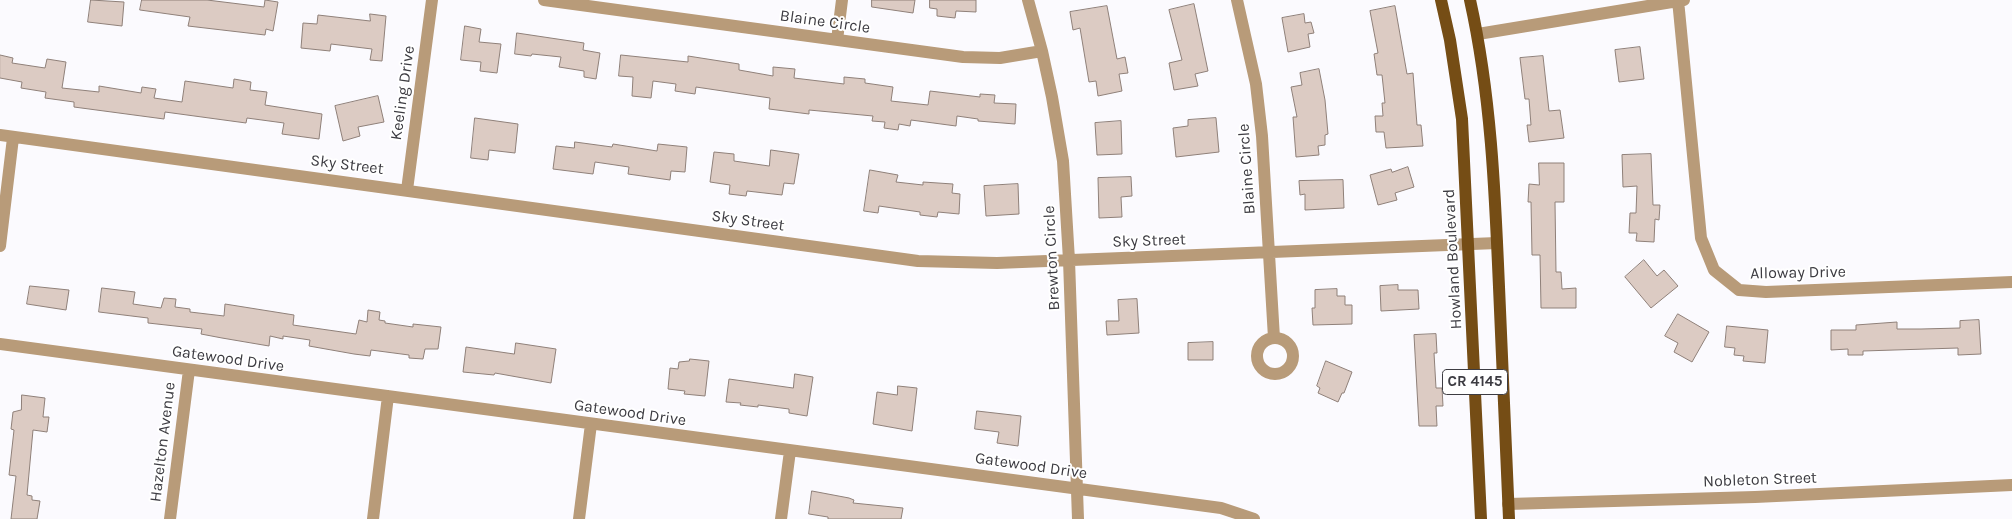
<!DOCTYPE html>
<style>
body{margin:0}
canvas{display:block;background:#fbfafe}
</style>
<canvas width="2012" height="519"></canvas>
<script>
const ctx = document.querySelector('canvas').getContext('2d');
ctx.lineJoin = 'round';
function fillPath(path, color) { ctx.fillStyle = color; ctx.fill(path, 'evenodd'); }
function strokePath(path, color, width, dash) { ctx.strokeStyle = color; ctx.lineWidth = width; ctx.lineCap = dash ? 'butt' : 'round'; ctx.setLineDash(dash || []); ctx.stroke(path); }
function label(font, color, halo, rows, align = 'center') {
  ctx.font = font + ' Karla,sans-serif'; ctx.lineWidth = 4; ctx.setLineDash([]); ctx.textBaseline = 'middle'; ctx.strokeStyle = halo; ctx.fillStyle = color; for (const [text, x, y, turn = 0] of rows) {
    ctx.save(); ctx.translate(x, y); ctx.rotate((+turn || 0) * Math.PI / 180); ctx.textAlign = isNaN(turn) ? turn : align; if (halo) ctx.strokeText(text, 0, 0); ctx.fillText(text, 0, 0); ctx.restore();
  }
}
const building = new Path2D(`
 M 91,0 L 124,2 L 122,26 L 88,22 Z
 M 142,0 L 207,0 L 264,7 L 265,0 L 278,2 L 273,31 L 266,29 L 265,35 L 188,26 L 190,17 L 140,10 Z
 M 872,0 L 915,0 L 913,13 L 872,7 Z
 M 930,0 L 976,0 L 976,12 L 956,11 L 955,18 L 937,16 L 937,9 L 930,8 Z
 M 1194,4 L 1208,71 L 1195,74 L 1198,86 L 1174,90 L 1169,63 L 1182,60 L 1169,10 Z
 M 1107,6 L 1117,59 L 1125,57 L 1128,73 L 1119,74 L 1122,91 L 1098,96 L 1096,81 L 1089,82 L 1080,28 L 1073,30 L 1070,12 Z
 M 1395,6 L 1407,74 L 1413,73 L 1417,125 L 1421,125 L 1423,146 L 1386,148 L 1384,132 L 1376,132 L 1375,116 L 1383,116 L 1382,103 L 1385,103 L 1382,75 L 1377,75 L 1374,54 L 1378,53 L 1370,11 Z
 M 370,14 L 386,16 L 382,61 L 370,60 L 372,49 L 331,44 L 330,51 L 301,48 L 303,23 L 317,24 L 318,15 L 370,21 Z
 M 1304,14 L 1305,23 L 1311,22 L 1314,33 L 1308,34 L 1310,47 L 1288,52 L 1282,18 Z
 M 465,26 L 481,29 L 479,42 L 501,44 L 497,73 L 480,71 L 481,62 L 461,60 Z
 M 517,33 L 584,43 L 583,50 L 600,53 L 596,79 L 584,77 L 584,71 L 559,67 L 561,57 L 532,54 L 531,56 L 515,54 Z
 M 1640,47 L 1644,79 L 1619,82 L 1615,50 Z
 M 0,55 L 13,58 L 12,63 L 45,68 L 47,59 L 66,62 L 62,88 L 99,92 L 99,86 L 141,93 L 142,87 L 156,89 L 154,98 L 182,102 L 185,81 L 233,88 L 234,79 L 251,82 L 250,90 L 267,92 L 265,105 L 322,114 L 319,139 L 282,134 L 284,123 L 247,118 L 246,123 L 165,112 L 164,119 L 74,107 L 74,102 L 45,98 L 46,92 L 21,88 L 22,82 L 0,78 Z
 M 621,55 L 688,62 L 688,56 L 739,64 L 739,70 L 773,76 L 773,67 L 795,69 L 794,78 L 844,84 L 844,77 L 865,79 L 865,83 L 893,87 L 891,101 L 928,105 L 930,91 L 980,97 L 980,94 L 995,95 L 994,103 L 1016,104 L 1015,124 L 978,121 L 978,119 L 957,116 L 956,126 L 911,120 L 910,126 L 899,124 L 898,130 L 884,128 L 885,122 L 872,121 L 873,116 L 809,110 L 809,114 L 769,109 L 770,98 L 696,87 L 695,94 L 675,91 L 676,84 L 653,81 L 651,98 L 632,96 L 633,77 L 619,76 Z
 M 1543,56 L 1549,111 L 1560,110 L 1564,138 L 1529,142 L 1527,125 L 1531,125 L 1529,99 L 1525,99 L 1520,58 Z
 M 1319,69 L 1325,100 L 1328,134 L 1325,135 L 1325,145 L 1318,146 L 1319,155 L 1296,157 L 1293,117 L 1297,117 L 1291,87 L 1302,85 L 1300,73 Z
 M 378,96 L 384,122 L 358,127 L 360,136 L 343,141 L 335,106 Z
 M 475,118 L 518,124 L 515,153 L 489,150 L 488,160 L 471,158 Z
 M 1216,118 L 1219,152 L 1176,157 L 1173,128 L 1188,126 L 1188,120 Z
 M 1121,121 L 1122,154 L 1097,155 L 1095,123 Z
 M 575,142 L 612,147 L 613,144 L 657,151 L 658,144 L 687,147 L 685,172 L 671,171 L 670,180 L 628,174 L 629,167 L 595,162 L 593,174 L 553,169 L 556,146 L 574,148 Z
 M 771,150 L 799,154 L 794,184 L 784,183 L 782,195 L 747,191 L 746,196 L 729,194 L 730,185 L 710,182 L 714,152 L 734,154 L 734,161 L 769,166 Z
 M 1651,154 L 1653,205 L 1660,205 L 1659,220 L 1655,219 L 1654,242 L 1636,241 L 1637,233 L 1629,233 L 1630,213 L 1636,213 L 1637,186 L 1623,187 L 1622,155 Z
 M 1539,163 L 1564,163 L 1564,202 L 1555,202 L 1556,272 L 1561,272 L 1562,289 L 1576,288 L 1576,308 L 1541,308 L 1540,255 L 1532,255 L 1531,202 L 1528,202 L 1529,184 L 1539,185 Z
 M 1408,167 L 1414,187 L 1395,193 L 1397,200 L 1378,205 L 1370,175 L 1391,169 L 1392,172 Z
 M 870,170 L 898,175 L 896,182 L 923,185 L 923,182 L 953,184 L 952,193 L 960,194 L 959,214 L 938,212 L 937,217 L 920,215 L 920,212 L 879,206 L 878,213 L 864,211 Z
 M 1131,177 L 1132,196 L 1121,197 L 1122,217 L 1099,218 L 1098,178 Z
 M 1343,180 L 1344,208 L 1305,210 L 1305,194 L 1300,195 L 1299,181 Z
 M 1018,184 L 1019,214 L 986,216 L 984,186 Z
 M 1644,260 L 1657,276 L 1664,270 L 1678,286 L 1651,308 L 1625,277 Z
 M 1398,285 L 1398,290 L 1418,290 L 1419,309 L 1381,311 L 1380,286 Z
 M 30,286 L 69,290 L 66,310 L 27,304 Z
 M 102,288 L 135,292 L 133,304 L 161,308 L 164,298 L 176,299 L 175,307 L 190,309 L 190,312 L 224,316 L 225,304 L 294,315 L 293,325 L 356,334 L 359,320 L 367,322 L 368,310 L 380,312 L 379,320 L 385,321 L 385,323 L 413,327 L 413,324 L 441,327 L 438,349 L 425,349 L 423,359 L 409,358 L 409,355 L 371,350 L 370,356 L 354,354 L 309,346 L 310,340 L 283,336 L 283,339 L 270,336 L 269,346 L 222,338 L 201,334 L 202,329 L 148,323 L 148,318 L 99,312 Z
 M 1337,289 L 1337,296 L 1345,296 L 1345,305 L 1352,305 L 1352,324 L 1313,325 L 1312,308 L 1315,308 L 1315,290 Z
 M 1137,299 L 1139,333 L 1107,335 L 1106,321 L 1119,321 L 1118,300 Z
 M 1678,314 L 1709,332 L 1692,362 L 1674,352 L 1678,343 L 1665,336 Z
 M 1979,320 L 1981,354 L 1958,355 L 1958,348 L 1863,351 L 1863,355 L 1848,355 L 1848,349 L 1831,350 L 1831,330 L 1856,330 L 1856,325 L 1897,322 L 1897,329 L 1921,329 L 1960,328 L 1960,321 Z
 M 1727,326 L 1768,330 L 1765,363 L 1743,361 L 1744,356 L 1734,355 L 1735,348 L 1725,347 Z
 M 1436,334 L 1437,353 L 1434,353 L 1436,388 L 1442,388 L 1443,406 L 1436,406 L 1437,426 L 1419,426 L 1414,335 Z
 M 1213,342 L 1213,360 L 1188,360 L 1188,343 Z
 M 516,343 L 556,349 L 551,383 L 495,373 L 494,375 L 463,372 L 466,347 L 514,354 Z
 M 690,359 L 709,361 L 705,396 L 684,394 L 685,391 L 668,389 L 670,368 L 678,369 L 679,362 L 689,361 Z
 M 1326,361 L 1352,372 L 1344,393 L 1342,393 L 1338,402 L 1318,393 L 1320,388 L 1317,386 Z
 M 795,374 L 813,377 L 807,416 L 789,413 L 789,409 L 758,405 L 758,407 L 740,405 L 741,403 L 726,402 L 729,379 L 793,388 Z
 M 898,386 L 917,388 L 912,431 L 873,424 L 877,392 L 897,395 Z
 M 22,395 L 45,398 L 43,417 L 49,417 L 47,432 L 33,430 L 27,495 L 32,496 L 32,500 L 40,501 L 37,519 L 11,519 L 16,476 L 9,475 L 14,430 L 11,429 L 13,412 L 21,410 Z
 M 977,411 L 1021,416 L 1018,446 L 997,443 L 999,432 L 975,429 Z
 M 812,491 L 849,498 L 854,500 L 853,503 L 903,508 L 901,519 L 828,519 L 828,517 L 809,514 Z`);
const minor = new Path2D(`
 M 544,0 L 963,57 L 1000,58 L 1042,51
 M 1028,0 L 1042,51 L 1052,97 L 1063,161 L 1069,260 L 1078,519
 M 1237,0 L 1256,84 L 1262,136 L 1274,338
 M 1678,0 L 1701,238 L 1714,270 L 1739,290 L 1766,292 L 2012,282
 M 1478,34 L 1684,0
 M 837,40 L 842,0
 M 0,135 L 918,261 L 997,263 L 1497,243
 M 407,190 L 432,0
 M 0,246 L 13,138
 M1257 356a18 18 0 1 1 36 0a18 18 0 1 1-36 0Z
 M 0,344 L 1221,508 L 1254,519
 M 1508,504 L 1755,497 L 2012,485
 M 170,519 L 189,370
 M 373,519 L 388,396
 M 579,519 L 591,424
 M 781,519 L 790,451`);
const major = new Path2D(`
 M 1441,0 L 1450,40 L 1462,119 L 1481,519
 M 1470,0 C 1491,94 1495,191 1499,287 C 1502,364 1506,442 1509,519`);
const shields = [
 [1475,382,65]
];
const shieldNames = [
 ["CR 4145",1475,382]
];
const streetNames = [
 ["Blaine Circle",825,22,8],
 ["Keeling Drive",403,93,-82],
 ["Sky Street",347,165,7],
 ["Blaine Circle",1247,169,-94],
 ["Sky Street",748,221,8],
 ["Sky Street",1149,241,-2],
 ["Brewton Circle",1052,258,-93],
 ["Howland Boulevard",1453,259,-93],
 ["Alloway Drive",1798,273,-1],
 ["Gatewood Drive",228,359,8],
 ["Gatewood Drive",630,413,8],
 ["Hazelton Avenue",163,442,-83],
 ["Gatewood Drive",1031,466,8],
 ["Nobleton Street",1760,480,-2]
];
fillPath(building, '#dccbc3');
strokePath(building, '#8f8079', 1);
strokePath(minor, '#b89b79', 12);
strokePath(major, '#754d15', 12);
for (const [x, y, w] of shields) { const box = new Path2D(); box.roundRect(x - w / 2, y - 12.5, w, 25, 4); ctx.fillStyle = '#fff'; ctx.fill(box); strokePath(box, '#3d3c42', 1); }
label('bold 15px', '#3d3c42', null, shieldNames);
label('16px', '#3d3c42', '#fff', streetNames);
</script>
